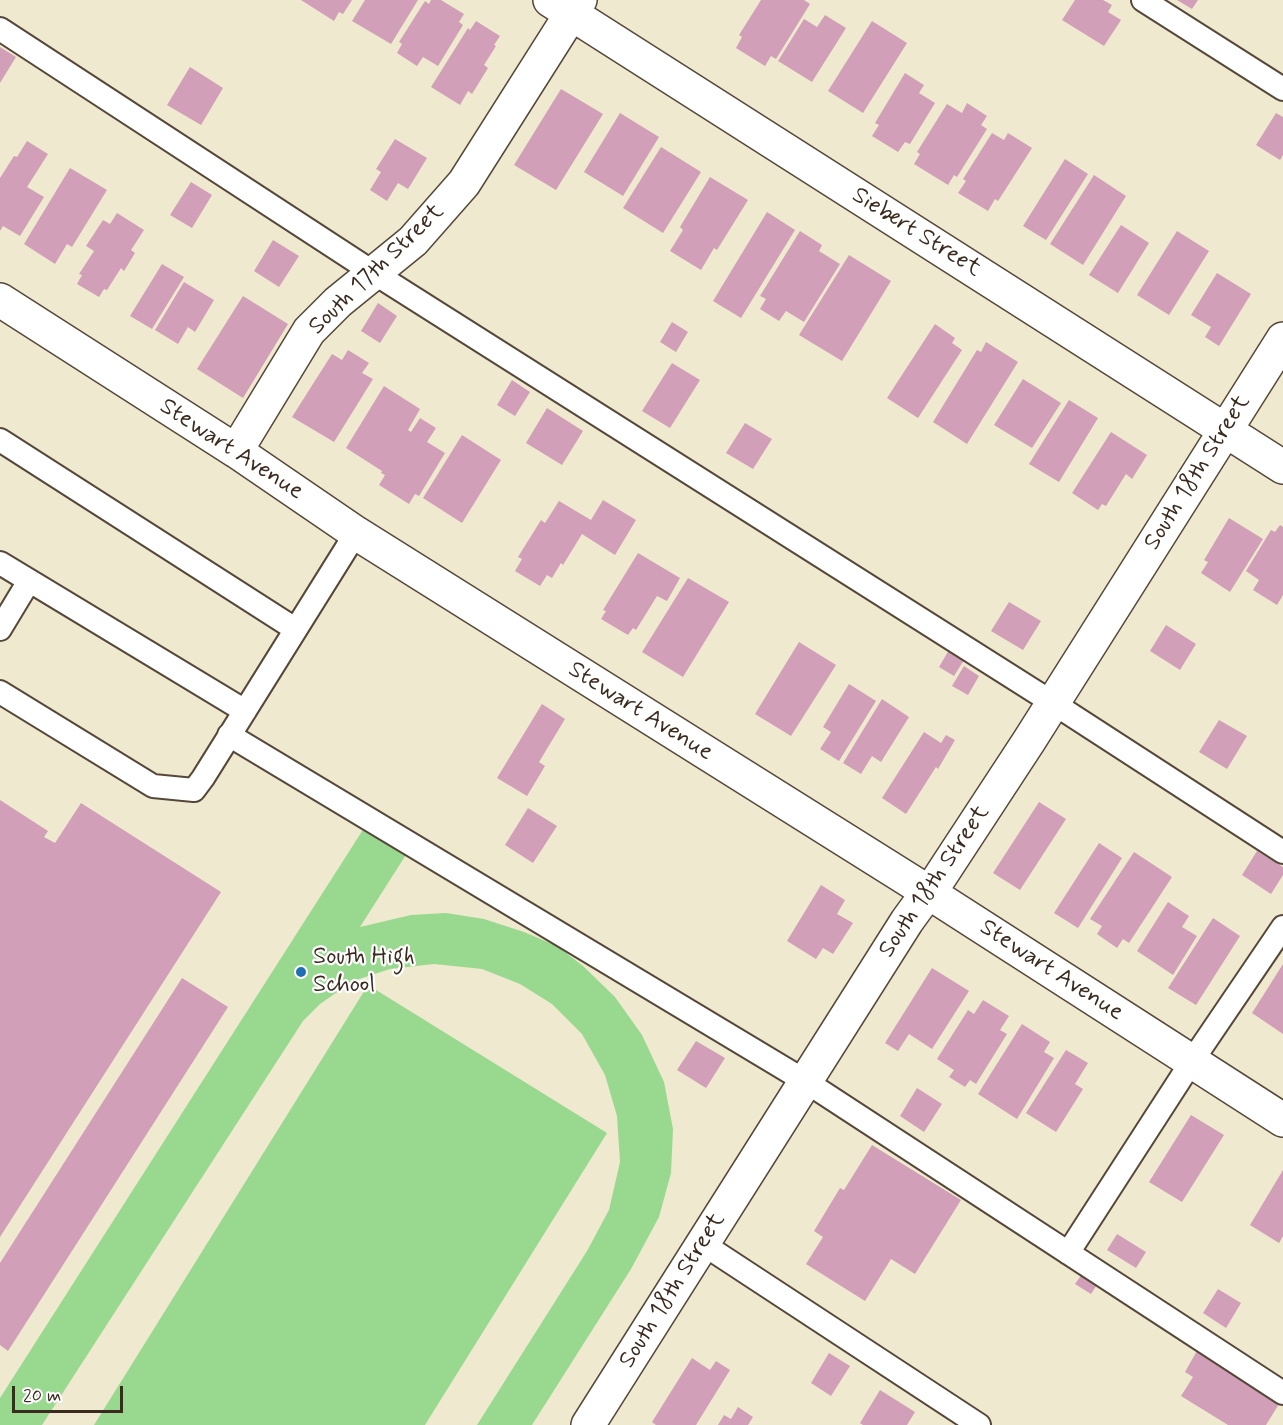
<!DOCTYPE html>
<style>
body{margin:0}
#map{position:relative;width:1283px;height:1425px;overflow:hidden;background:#efe9d0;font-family:Mynerve,sans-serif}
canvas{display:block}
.scale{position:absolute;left:12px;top:1386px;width:111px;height:27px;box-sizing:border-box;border:3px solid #3b2a1e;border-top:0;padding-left:8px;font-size:18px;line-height:21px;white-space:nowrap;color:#3b2a1e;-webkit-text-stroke:4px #fff;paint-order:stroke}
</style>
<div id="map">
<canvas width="1283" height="1425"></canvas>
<div class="scale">20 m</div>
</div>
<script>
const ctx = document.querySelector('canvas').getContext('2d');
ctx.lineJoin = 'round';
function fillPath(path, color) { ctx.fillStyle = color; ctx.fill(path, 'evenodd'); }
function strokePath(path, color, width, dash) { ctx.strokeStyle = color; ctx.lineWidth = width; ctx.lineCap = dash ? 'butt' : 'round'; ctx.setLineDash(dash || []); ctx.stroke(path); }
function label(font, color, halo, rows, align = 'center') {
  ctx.font = font + ' Mynerve,sans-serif'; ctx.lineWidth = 4.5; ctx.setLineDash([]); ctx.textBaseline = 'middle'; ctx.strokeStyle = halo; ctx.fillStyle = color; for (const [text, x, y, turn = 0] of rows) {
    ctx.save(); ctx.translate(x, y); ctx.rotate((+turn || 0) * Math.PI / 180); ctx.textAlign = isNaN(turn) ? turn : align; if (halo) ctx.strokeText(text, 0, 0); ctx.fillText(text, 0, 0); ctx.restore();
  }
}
const green = new Path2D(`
 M 366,825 L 409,850 L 360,927 L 411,915 L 446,913 L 484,919 L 524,932 L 557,946 L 583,966 L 615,997 L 642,1035 L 664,1082 L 673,1129 L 671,1173 L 659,1217 L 631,1269 L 532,1425 L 477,1425 L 587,1251 L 609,1210 L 620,1162 L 617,1116 L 605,1075 L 582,1034 L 552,1004 L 520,984 L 482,969 L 434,964 L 390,969 L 353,981 L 320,1004 L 303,1021 L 42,1425 L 0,1425 L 0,1398 Z
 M 368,985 L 607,1133 L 425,1425 L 94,1425 Z`);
const building = new Path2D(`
 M 301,0 L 352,0 L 343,14 L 339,12 L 334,21 Z
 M 365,0 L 418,0 L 391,44 L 352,21 Z
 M 431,0 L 441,0 L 464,14 L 459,22 L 463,25 L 438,66 L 423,57 L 417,66 L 397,53 L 402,44 L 399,42 L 425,1 L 429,4 Z
 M 761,0 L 804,0 L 810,4 L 776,59 L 771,56 L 765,66 L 736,48 L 742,37 L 739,35 Z
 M 1075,0 L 1103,0 L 1112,5 L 1108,12 L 1121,20 L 1104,46 L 1062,20 Z
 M 1177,0 L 1198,0 L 1192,9 Z
 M 825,15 L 846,28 L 812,82 L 778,61 L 804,19 L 817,27 Z
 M 476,21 L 500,36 L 494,45 L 496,46 L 484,65 L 488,68 L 472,94 L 468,91 L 460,105 L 431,87 L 468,28 L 470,30 Z
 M 872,21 L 907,43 L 863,113 L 828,91 Z
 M 0,47 L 16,57 L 0,83 Z
 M 190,67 L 223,88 L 201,125 L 167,105 Z
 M 905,73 L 924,85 L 919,93 L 935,103 L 910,144 L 905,142 L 898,152 L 872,136 L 879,125 L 875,123 Z
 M 561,89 L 603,114 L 556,190 L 514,165 Z
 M 967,103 L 987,116 L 981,125 L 987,129 L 957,177 L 954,175 L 948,185 L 914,164 L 920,154 L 917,152 L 947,104 L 962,113 Z
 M 620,113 L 659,137 L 623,196 L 584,172 Z
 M 1276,113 L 1283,117 L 1283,155 L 1280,160 L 1256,145 Z
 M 992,133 L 1004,140 L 1008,133 L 1032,148 L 998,201 L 995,199 L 988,211 L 958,193 L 966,181 L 963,179 Z
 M 395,139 L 427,158 L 408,189 L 398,183 L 387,201 L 370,190 L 381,172 L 376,169 Z
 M 27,141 L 48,154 L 27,187 L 44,197 L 20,236 L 3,226 L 0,231 L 0,178 L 14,156 L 17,157 Z
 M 661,147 L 701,172 L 663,233 L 623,208 Z
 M 1065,159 L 1088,174 L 1046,240 L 1023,226 Z
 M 70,168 L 107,190 L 72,247 L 67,244 L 55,264 L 24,244 Z
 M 1094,175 L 1126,196 L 1083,265 L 1050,244 Z
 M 710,177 L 748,200 L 717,250 L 714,248 L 701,270 L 670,251 L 683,230 L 680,227 Z
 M 191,182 L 212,195 L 192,228 L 170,215 Z
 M 767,212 L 795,230 L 741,318 L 713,301 Z
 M 117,213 L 144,230 L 131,250 L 135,253 L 124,271 L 121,268 L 107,290 L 104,289 L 99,297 L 77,284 L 82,275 L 79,274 L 94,251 L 86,246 L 103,220 L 110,224 Z
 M 1121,225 L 1149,243 L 1118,293 L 1089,275 Z
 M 800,231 L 822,245 L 819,251 L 840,264 L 804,322 L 786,311 L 779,321 L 760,309 L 766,299 L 760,296 Z
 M 1177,231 L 1209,251 L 1169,315 L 1137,295 Z
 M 273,240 L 299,256 L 279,287 L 254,271 Z
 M 849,255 L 891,281 L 842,361 L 799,335 Z
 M 162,264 L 184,277 L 152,329 L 130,316 Z
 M 1217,273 L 1251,294 L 1219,346 L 1205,337 L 1211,327 L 1191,315 Z
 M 184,282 L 214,300 L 195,332 L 188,327 L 178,344 L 155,330 Z
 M 243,296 L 288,324 L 243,398 L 197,369 Z
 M 378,303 L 397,316 L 380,343 L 361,331 Z
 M 672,322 L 688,332 L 676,352 L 660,342 Z
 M 935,324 L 955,338 L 952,343 L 962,350 L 918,418 L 887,398 Z
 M 986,342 L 1018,362 L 967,444 L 933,422 L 977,350 L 981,352 Z
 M 348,350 L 369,363 L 362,373 L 373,379 L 334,442 L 292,417 L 332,354 L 342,360 Z
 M 672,363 L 700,380 L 670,428 L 642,411 Z
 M 1023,379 L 1061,403 L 1032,448 L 994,425 Z
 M 512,380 L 530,392 L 515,416 L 497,405 Z
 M 384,386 L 420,409 L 408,430 L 411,432 L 420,418 L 436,428 L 427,442 L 445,453 L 419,496 L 415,494 L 409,504 L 379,485 L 385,475 L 381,473 L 382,471 L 346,448 Z
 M 1069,400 L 1098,418 L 1059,482 L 1029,464 Z
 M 547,408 L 583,431 L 562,465 L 526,443 Z
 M 745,423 L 772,439 L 753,469 L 726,453 Z
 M 1111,432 L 1147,455 L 1132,479 L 1126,474 L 1106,506 L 1102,504 L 1098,510 L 1072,493 Z
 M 462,435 L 501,460 L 462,523 L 423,498 Z
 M 603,500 L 636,520 L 615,555 L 582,534 L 563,565 L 561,563 L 552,578 L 547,575 L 540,586 L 515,571 L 522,559 L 518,557 L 541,520 L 545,523 L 559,501 L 591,520 Z
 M 1229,518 L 1263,539 L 1230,592 L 1201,573 L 1208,562 L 1204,560 Z
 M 1280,525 L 1283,527 L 1283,595 L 1277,605 L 1253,590 L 1259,580 L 1246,571 L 1271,530 L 1275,532 Z
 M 638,553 L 680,578 L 667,601 L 657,596 L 636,630 L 633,628 L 628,635 L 601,619 L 606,611 L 603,610 Z
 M 688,578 L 729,602 L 683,677 L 642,652 Z
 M 1009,602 L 1041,621 L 1023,650 L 991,631 Z
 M 1166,625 L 1196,644 L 1180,670 L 1150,651 Z
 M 799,642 L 836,665 L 791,736 L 755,714 Z
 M 949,650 L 964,660 L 954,676 L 939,667 Z
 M 964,666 L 979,676 L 968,695 L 952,686 Z
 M 849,684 L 876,701 L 839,761 L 820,749 L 831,732 L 823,727 Z
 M 882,699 L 909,717 L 881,762 L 872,756 L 861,774 L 843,763 Z
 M 542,704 L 565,719 L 539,762 L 545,766 L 527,796 L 497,778 Z
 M 1219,720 L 1247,736 L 1227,769 L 1199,752 Z
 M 924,732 L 941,743 L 946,735 L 955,740 L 938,769 L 936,767 L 906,814 L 882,798 Z
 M 0,800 L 48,831 L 44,837 L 55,843 L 81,803 L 221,892 L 0,1237 Z
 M 1039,802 L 1066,819 L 1020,890 L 993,873 Z
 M 528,808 L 557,826 L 533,863 L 505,845 Z
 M 1099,843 L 1122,858 L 1078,928 L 1054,913 Z
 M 1257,851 L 1283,867 L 1283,875 L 1271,894 L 1242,875 Z
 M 1134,852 L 1172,877 L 1129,943 L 1123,939 L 1117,948 L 1097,934 L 1102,926 L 1090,919 Z
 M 821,885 L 845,900 L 837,914 L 853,923 L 833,954 L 823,948 L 816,959 L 787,941 Z
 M 1168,902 L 1189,916 L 1182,927 L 1197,936 L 1173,975 L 1137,951 Z
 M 1213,918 L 1240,936 L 1196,1005 L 1168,988 Z
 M 1283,964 L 1283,1034 L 1252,1013 Z
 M 932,968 L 969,991 L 932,1049 L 909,1034 L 898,1051 L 885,1043 Z
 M 182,978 L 228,1007 L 8,1351 L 0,1345 L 0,1263 Z
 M 983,1000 L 1009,1016 L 1000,1030 L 1007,1034 L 976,1084 L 970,1080 L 965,1087 L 949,1077 L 954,1070 L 937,1059 L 968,1010 L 974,1014 Z
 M 1022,1024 L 1050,1042 L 1044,1052 L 1054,1058 L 1017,1119 L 978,1094 Z
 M 696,1041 L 725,1058 L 706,1088 L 677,1070 Z
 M 1066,1050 L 1088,1063 L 1075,1084 L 1083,1089 L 1056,1132 L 1026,1113 Z
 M 917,1088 L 942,1104 L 924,1132 L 900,1116 Z
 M 1191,1115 L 1224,1135 L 1182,1202 L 1149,1182 Z
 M 872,1145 L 961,1200 L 915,1274 L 891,1259 L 865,1301 L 806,1264 L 823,1237 L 814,1231 L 840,1188 L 844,1190 Z
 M 1283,1170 L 1283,1236 L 1279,1243 L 1250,1225 Z
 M 1117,1234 L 1146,1252 L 1136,1268 L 1107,1250 Z
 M 1082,1274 L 1098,1283 L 1091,1294 L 1075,1284 Z
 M 1218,1289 L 1241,1303 L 1226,1328 L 1203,1313 Z
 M 1198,1349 L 1279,1404 L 1266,1425 L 1228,1425 L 1181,1396 L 1193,1377 L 1185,1372 Z
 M 829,1353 L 850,1366 L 831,1396 L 811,1383 Z
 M 692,1358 L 710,1370 L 716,1361 L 730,1370 L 696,1425 L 656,1425 L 652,1422 Z
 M 880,1390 L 915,1412 L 907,1425 L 863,1425 L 860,1423 Z
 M 738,1407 L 753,1417 L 748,1425 L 718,1425 L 724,1415 L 731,1419 Z`);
const service = new Path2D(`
 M 1143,0 L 1283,89
 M 0,29 L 374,273 L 1053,703 L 1283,852
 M 0,440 L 295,629
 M 0,563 L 245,711
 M 0,629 L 29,581
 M 0,692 L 153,786 L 194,790 L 203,778 L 356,533
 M 229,735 L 805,1081 L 1283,1393
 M 703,1244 L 979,1425
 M 1068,1253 L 1192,1061 L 1283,927`);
const minor = new Path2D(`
 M 550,0 L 1283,467
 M 0,300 L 236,451 L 356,533 L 928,892 L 1283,1120
 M 236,451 L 309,331 L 338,302 L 413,241 L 464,183 L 580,0
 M 588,1425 L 907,921 L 928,892 L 936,883 L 1029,741 L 1283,339`);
const markers = [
 [301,972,6,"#1f6fb2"]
];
const streetNames = [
 ["Siebert Street",916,233,32],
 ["South 17th Street",377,270,-44],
 ["Stewart Avenue",231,450,33],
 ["South 18th Street",1198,473,-58],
 ["Stewart Avenue",640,712,32],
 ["South 18th Street",935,882,-56],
 ["Stewart Avenue",1051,971,33],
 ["South 18th Street",673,1291,-58]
];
const poiNames = [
 ["South High",313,958],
 ["School",313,986]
];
fillPath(green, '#98d98f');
fillPath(building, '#d19fb7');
strokePath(service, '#564739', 26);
strokePath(minor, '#564739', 36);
strokePath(service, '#fff', 22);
strokePath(minor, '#fff', 33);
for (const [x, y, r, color] of markers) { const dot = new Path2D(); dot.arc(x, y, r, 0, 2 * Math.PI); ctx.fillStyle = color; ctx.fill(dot); strokePath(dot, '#fff', 2); }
label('24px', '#3b2a1e', '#fff', streetNames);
label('24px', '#3b2a1e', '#fff', poiNames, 'left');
</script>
